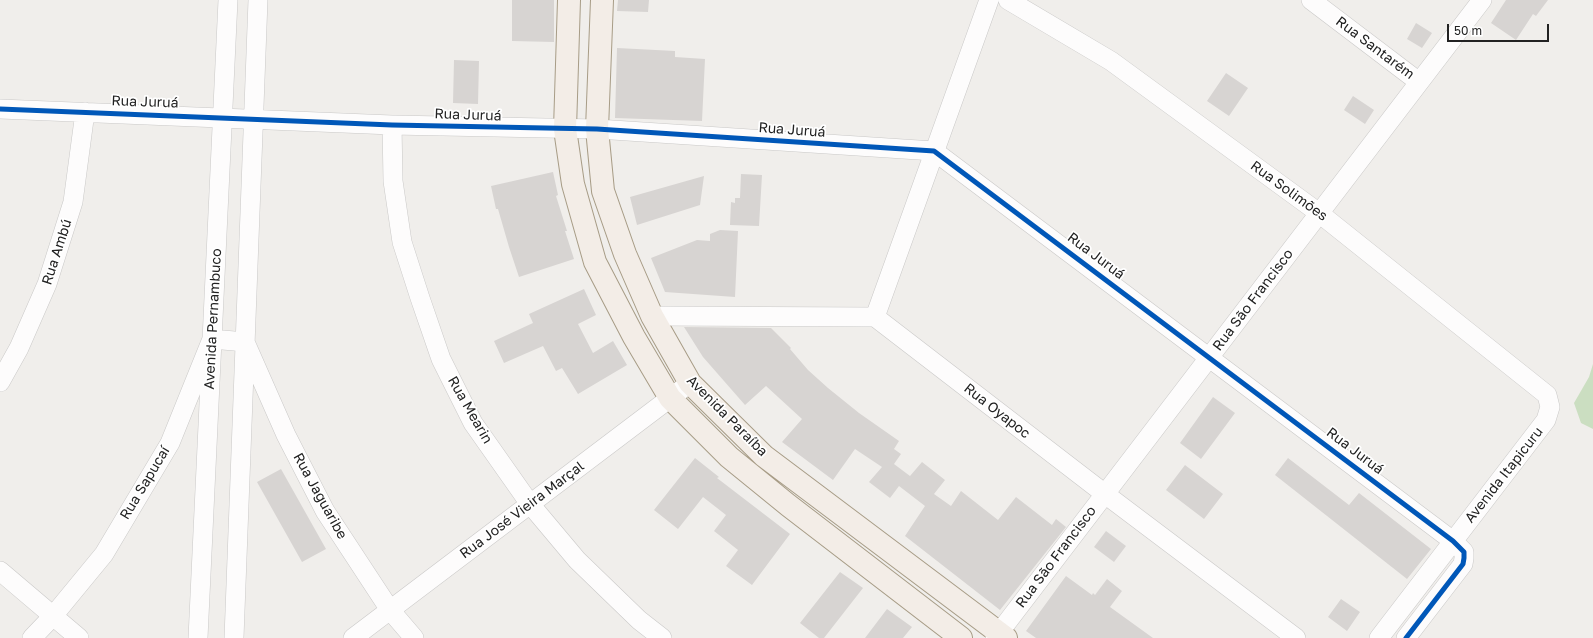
<!DOCTYPE html>
<meta charset="utf-8">
<style>
body{margin:0}
#map{position:relative;width:1593px;height:638px;overflow:hidden;background:#f0eeeb;font-family:"Golos Text",sans-serif}
canvas{display:block}
.scale{position:absolute;left:1447px;top:24px;width:102px;height:18px;box-sizing:border-box;border:2px solid #222;border-top:0;padding-left:5px;font-size:12px;line-height:14px;white-space:nowrap;color:#222;-webkit-text-stroke:3px #fff;paint-order:stroke}
</style>
<div id="map">
<canvas width="1593" height="638"></canvas>
<div class="scale">50 m</div>
</div>
<script>
const ctx = document.querySelector('canvas').getContext('2d');
ctx.lineJoin = 'round';
function fillPath(path, color) { ctx.fillStyle = color; ctx.fill(path, 'evenodd'); }
function strokePath(path, color, width, dash) { ctx.strokeStyle = color; ctx.lineWidth = width; ctx.lineCap = dash ? 'butt' : 'round'; ctx.setLineDash(dash || []); ctx.stroke(path); }
function label(font, color, halo, rows, align = 'center') {
  ctx.font = font + ' "Golos Text",sans-serif'; ctx.lineWidth = 3.5; ctx.setLineDash([]); ctx.textBaseline = 'middle'; ctx.strokeStyle = halo; ctx.fillStyle = color; for (const [text, x, y, turn = 0] of rows) {
    ctx.save(); ctx.translate(x, y); ctx.rotate((+turn || 0) * Math.PI / 180); ctx.textAlign = isNaN(turn) ? turn : align; if (halo) ctx.strokeText(text, 0, 0); ctx.fillText(text, 0, 0); ctx.restore();
  }
}
const forest = new Path2D(`
 M 1593,364 L 1593,429 L 1581,423 L 1574,403 L 1589,377 Z`);
const building = new Path2D(`
 M 512,0 L 554,0 L 554,42 L 512,41 Z
 M 618,0 L 649,0 L 648,12 L 617,11 Z
 M 1506,0 L 1548,0 L 1536,16 L 1533,14 L 1516,40 L 1491,23 Z
 M 1416,23 L 1432,33 L 1422,48 L 1407,39 Z
 M 617,48 L 675,51 L 675,57 L 705,59 L 702,121 L 615,118 Z
 M 454,60 L 479,61 L 478,104 L 453,103 Z
 M 1226,73 L 1248,88 L 1229,116 L 1207,101 Z
 M 1353,96 L 1374,110 L 1365,124 L 1344,110 Z
 M 553,172 L 558,195 L 556,196 L 567,231 L 565,231 L 574,259 L 519,277 L 509,247 L 498,209 L 496,209 L 491,186 Z
 M 741,174 L 762,175 L 759,226 L 730,225 L 731,202 L 735,203 L 735,198 L 740,198 Z
 M 704,176 L 700,205 L 637,225 L 630,197 Z
 M 720,230 L 738,231 L 735,297 L 665,292 L 651,258 L 697,240 L 710,241 L 710,234 Z
 M 584,289 L 596,315 L 578,324 L 593,353 L 613,341 L 627,365 L 578,394 L 562,368 L 556,371 L 543,346 L 504,363 L 494,341 L 533,323 L 529,314 Z
 M 684,327 L 771,328 L 791,348 L 790,349 L 808,370 L 828,388 L 859,413 L 899,441 L 894,449 L 901,454 L 894,464 L 910,476 L 922,462 L 945,480 L 934,494 L 951,506 L 961,491 L 998,520 L 1016,497 L 1052,525 L 1056,519 L 1066,527 L 1000,610 L 905,536 L 925,506 L 899,486 L 890,498 L 869,482 L 882,467 L 855,449 L 833,480 L 782,442 L 802,419 L 766,386 L 745,405 L 703,357 Z
 M 1213,397 L 1235,413 L 1201,459 L 1180,443 Z
 M 695,458 L 719,477 L 717,478 L 790,534 L 752,585 L 726,566 L 738,550 L 714,531 L 726,515 L 703,497 L 678,529 L 654,510 Z
 M 1288,458 L 1349,505 L 1359,493 L 1431,549 L 1407,579 L 1275,475 Z
 M 1185,465 L 1223,494 L 1204,519 L 1166,490 Z
 M 281,469 L 326,549 L 302,562 L 257,482 Z
 M 1106,531 L 1126,546 L 1114,562 L 1094,547 Z
 M 840,572 L 863,588 L 824,638 L 819,638 L 800,623 Z
 M 1066,576 L 1092,595 L 1093,593 L 1095,595 L 1107,579 L 1122,591 L 1110,607 L 1153,638 L 1036,638 L 1026,631 Z
 M 1341,599 L 1360,612 L 1347,631 L 1328,617 Z
 M 887,609 L 912,627 L 903,638 L 865,638 Z`);
const minor = new Path2D(`
 M 1008,0 L 1111,61 L 1319,213 L 1547,395 L 1550,407 L 1546,420 L 1379,638
 M 1311,0 L 1419,82
 M 0,109 L 392,125 L 597,129 L 934,151 L 1453,541 L 1464,552 L 1464,558 L 1463,564 L 1406,638
 M 392,125 L 393,181 L 402,242 L 420,298 L 441,359 L 473,423 L 530,504 L 577,560 L 639,620 L 662,638
 M 652,316 L 875,317 L 1105,494 L 1296,638
 M 875,317 L 989,0
 M 0,382 L 19,348 L 47,284 L 73,202 L 85,112
 M 0,571 L 79,638
 M 32,638 L 53,616 L 104,554 L 170,443 L 212,339 L 245,342 L 286,435 L 325,511 L 390,610 L 414,638
 M 198,638 L 228,0
 M 234,638 L 258,0
 M 353,638 L 690,383
 M 995,638 L 1482,0`);
const major = new Path2D(`
 M 569,0 L 565,129 L 573,184 L 595,262 L 634,337 L 670,398 L 729,457 L 788,505 L 961,638
 M 602,0 L 597,129 L 603,191 L 625,254 L 652,316 L 690,383 L 764,456 L 1006,638`);
const cycleway = new Path2D(`
 M 0,109 L 392,125 L 597,129 L 934,151 L 1453,541 L 1464,552 L 1464,558 L 1463,564 L 1406,638`);
const streetNames = [
 ["Rua Santarém",1375,48,37],
 ["Rua Juruá",145,102,2],
 ["Rua Juruá",468,115,2],
 ["Rua Juruá",792,130,4],
 ["Rua Solimões",1289,191,36],
 ["Rua Ambú",57,252,-72],
 ["Rua Juruá",1096,256,37],
 ["Rua São Francisco",1253,300,-53],
 ["Avenida Pernambuco",213,319,-87],
 ["Rua Mearin",470,410,60],
 ["Rua Oyapoc",997,411,38],
 ["Avenida Paraíba",727,416,45],
 ["Rua Juruá",1355,451,37],
 ["Avenida Itapicuru",1504,475,-52],
 ["Rua Sapucaí",145,483,-59],
 ["Rua Jaguaribe",320,496,61],
 ["Rua José Vieira Marçal",522,510,-37],
 ["Rua São Francisco",1056,557,-53]
];
fillPath(forest, '#cbdec1');
fillPath(building, '#d7d4d2');
strokePath(minor, '#c9c8c7', 20);
strokePath(major, '#a79c86', 24);
strokePath(minor, '#fdfcfc', 19);
strokePath(major, '#f3ede7', 22);
strokePath(cycleway, '#0057b8', 5);
label('14px', '#222', '#fff', streetNames);
</script>
